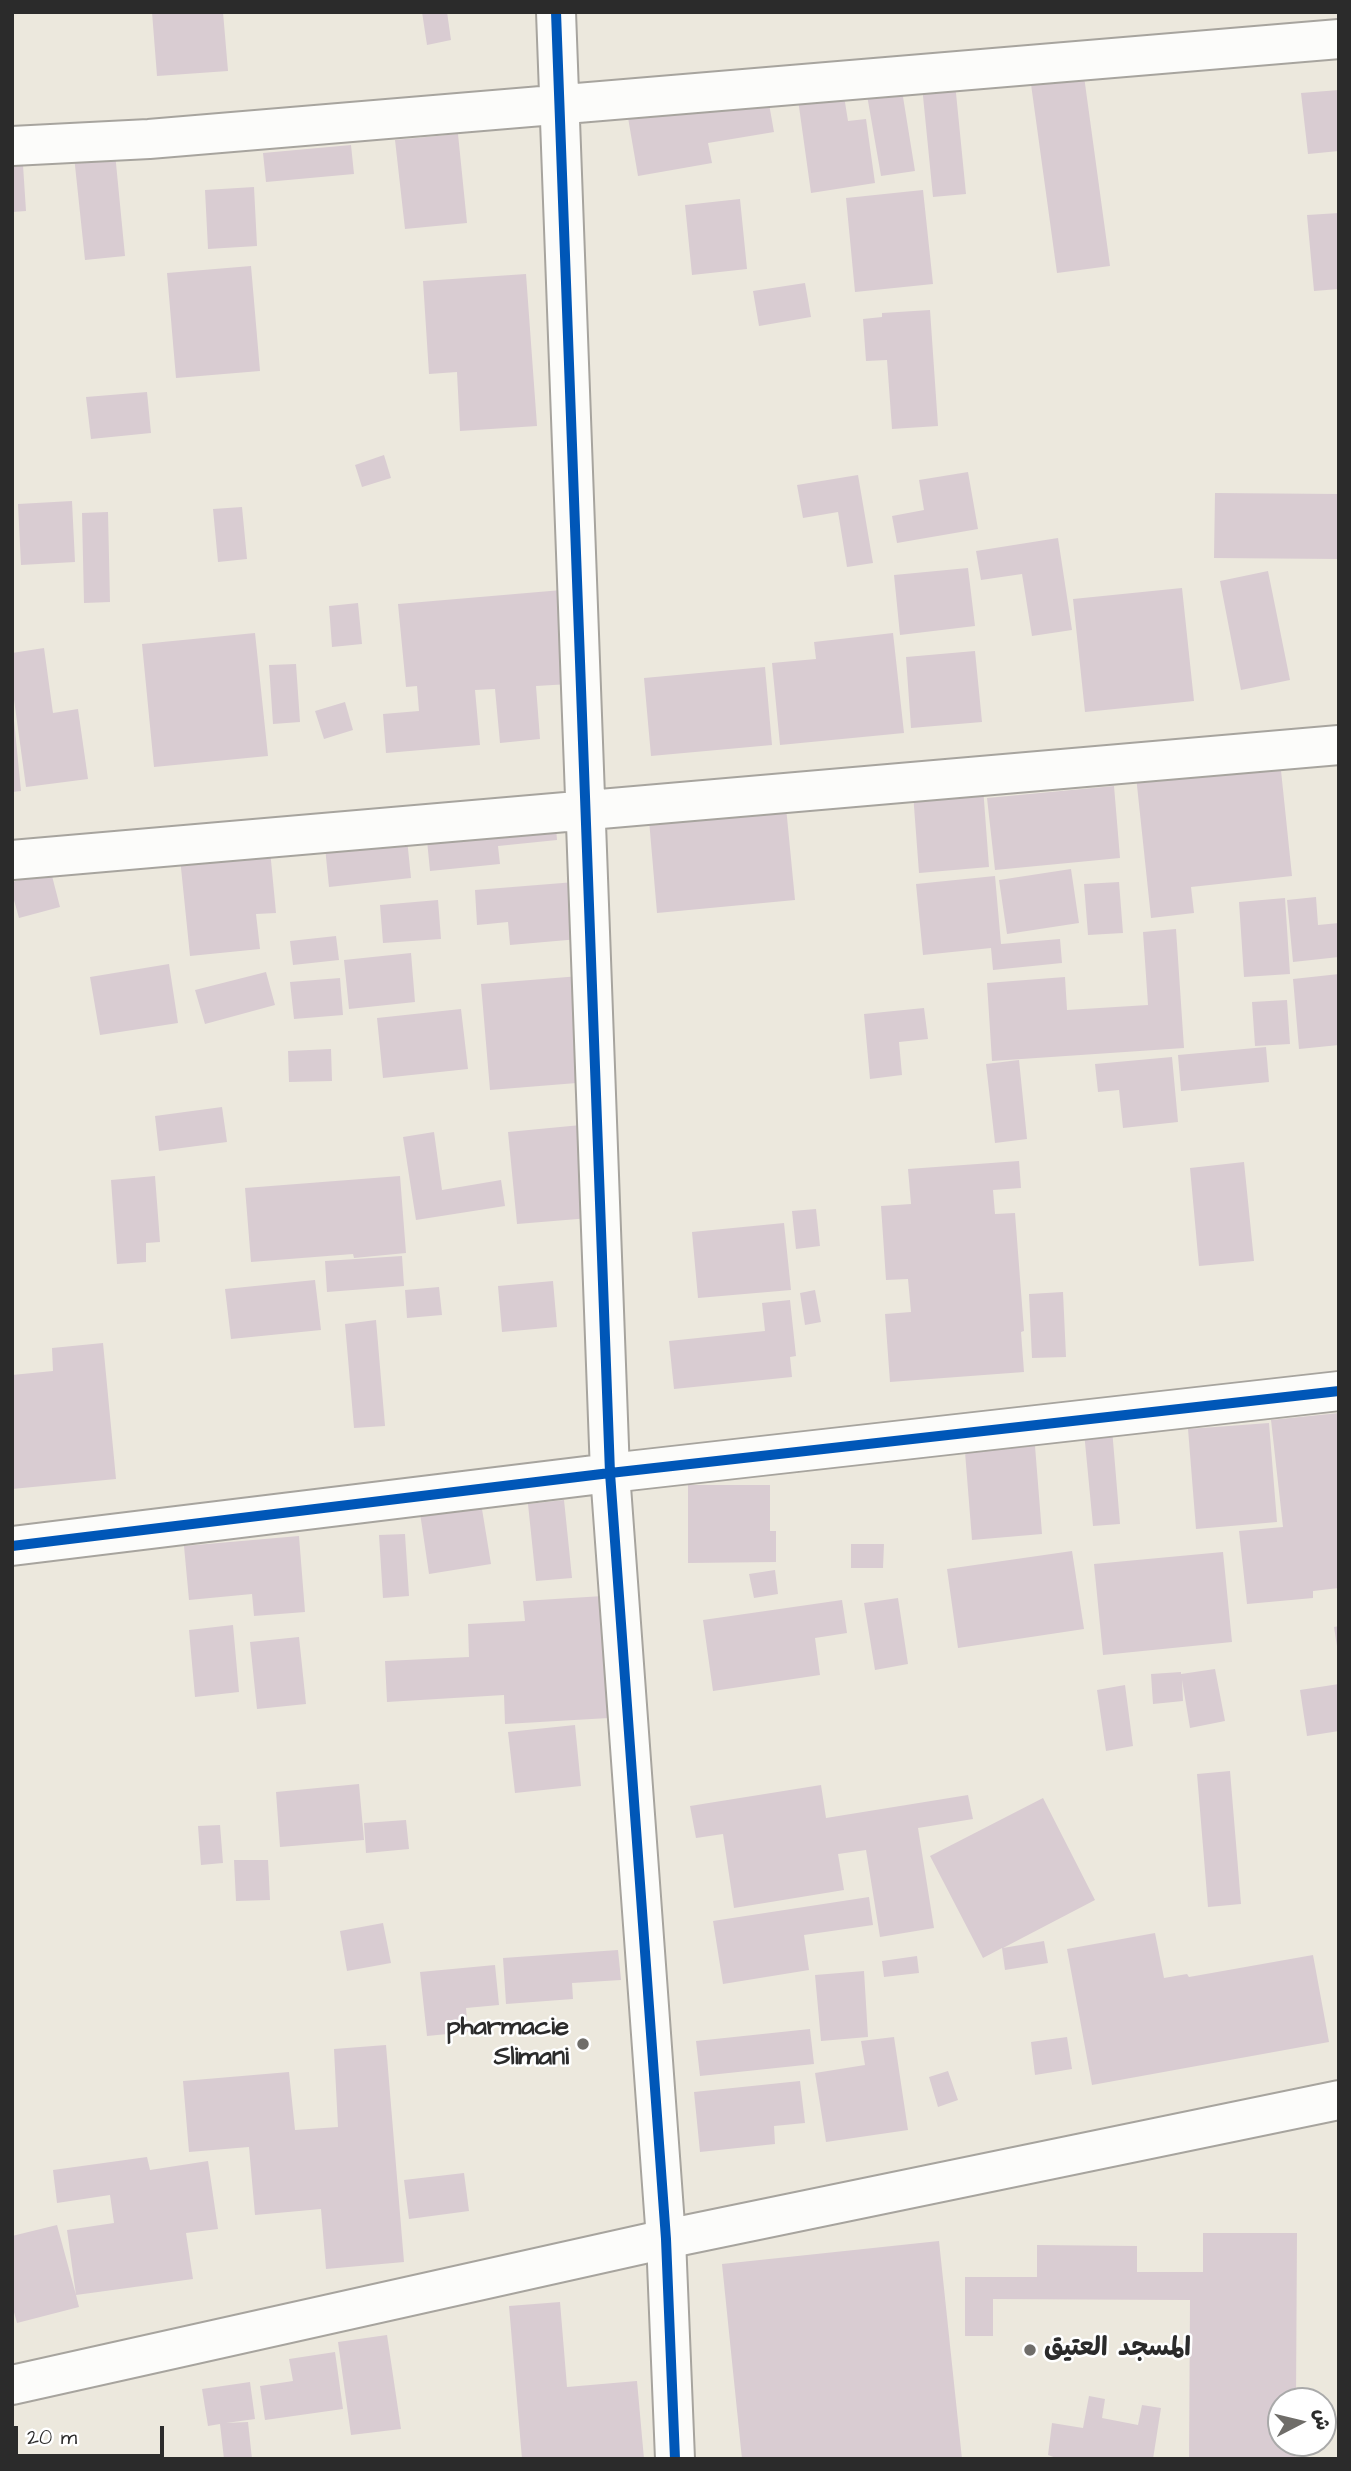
<!DOCTYPE html>
<meta charset="utf-8">
<style>
body{margin:0}
#map{position:relative;width:1351px;height:2471px;overflow:hidden;background:#ece8dd;font-family:"Architects Daughter","Playpen Sans Arabic",sans-serif}
canvas{display:block}
.frame{position:absolute;inset:0;border:14px solid #2b2b2b;pointer-events:none}
.north{position:absolute;left:1267px;top:2387px;width:70px;height:70px;box-sizing:border-box;background:#fff;border:2px solid #aaa;border-radius:50%;rotate:83deg;font-size:19px;font-weight:700;line-height:28px;text-align:center;color:#2b2b2b}
.north::after{content:'';display:block;margin:auto;width:24px;height:32px;background:#6f6d69;clip-path:polygon(50% 0,100% 100%,50% 72%,0 100%)}
.scale{position:absolute;left:14px;top:2426px;width:150px;height:32px;box-sizing:border-box;border:4px solid #2b2b2b;border-top:0;padding-left:9px;font-size:21px;line-height:24px;white-space:nowrap;color:#2b2b2b;-webkit-text-stroke:5px #fff;paint-order:stroke}
</style>
<div id="map">
<canvas width="1351" height="2471"></canvas>
<div class="frame"></div>
<div class="north">ش</div>
<div class="scale">20 m</div>
</div>
<script>
const ctx = document.querySelector('canvas').getContext('2d');
ctx.lineJoin = 'round';
function fillPath(path, color) { ctx.fillStyle = color; ctx.fill(path, 'evenodd'); }
function strokePath(path, color, width, dash) { ctx.strokeStyle = color; ctx.lineWidth = width; ctx.lineCap = dash ? 'butt' : 'round'; ctx.setLineDash(dash || []); ctx.stroke(path); }
function label(font, color, halo, rows, align = 'center') {
  ctx.font = font + ' "Architects Daughter","Playpen Sans Arabic",sans-serif'; ctx.lineWidth = 5; ctx.setLineDash([]); ctx.textBaseline = 'middle'; ctx.strokeStyle = halo; ctx.fillStyle = color; for (const [text, x, y, turn = 0] of rows) {
    ctx.save(); ctx.translate(x, y); ctx.rotate((+turn || 0) * Math.PI / 180); ctx.textAlign = isNaN(turn) ? turn : align; if (halo) ctx.strokeText(text, 0, 0); ctx.fillText(text, 0, 0); ctx.restore();
  }
}
const building = new Path2D(`
 M 152,12 L 223,12 L 228,71 L 157,76 Z
 M 422,12 L 447,12 L 451,40 L 427,45 Z
 M 898,66 L 915,171 L 881,176 L 863,72 Z
 M 1083,69 L 1110,266 L 1057,273 L 1030,77 Z
 M 840,71 L 848,121 L 866,119 L 875,183 L 811,193 L 795,78 Z
 M 765,81 L 774,132 L 708,143 L 712,163 L 638,176 L 626,106 Z
 M 955,83 L 966,194 L 933,197 L 922,86 Z
 M 1339,90 L 1339,151 L 1308,154 L 1301,93 Z
 M 458,134 L 467,223 L 405,229 L 395,140 Z
 M 351,145 L 354,174 L 266,182 L 263,153 Z
 M 115,153 L 125,256 L 85,260 L 74,156 Z
 M 23,165 L 26,211 L 12,212 L 12,166 Z
 M 254,187 L 257,246 L 208,249 L 205,190 Z
 M 923,190 L 933,284 L 855,292 L 846,198 Z
 M 740,199 L 747,269 L 692,275 L 685,205 Z
 M 1339,213 L 1339,289 L 1314,291 L 1307,215 Z
 M 251,266 L 260,371 L 176,378 L 167,273 Z
 M 526,274 L 537,426 L 460,431 L 457,372 L 429,374 L 423,281 Z
 M 805,283 L 811,317 L 759,326 L 753,291 Z
 M 930,310 L 938,426 L 892,429 L 887,360 L 866,361 L 863,319 L 882,317 L 882,313 Z
 M 147,392 L 151,433 L 91,439 L 86,397 Z
 M 384,455 L 391,478 L 362,487 L 355,465 Z
 M 968,472 L 978,529 L 897,543 L 892,516 L 924,510 L 919,480 Z
 M 858,475 L 873,563 L 847,567 L 838,512 L 803,518 L 797,485 Z
 M 1215,493 L 1339,494 L 1339,559 L 1214,558 Z
 M 72,501 L 75,562 L 21,565 L 18,504 Z
 M 242,507 L 247,559 L 218,562 L 213,509 Z
 M 108,512 L 110,602 L 84,603 L 82,513 Z
 M 1058,538 L 1072,630 L 1032,636 L 1022,574 L 981,580 L 976,551 Z
 M 968,568 L 975,626 L 900,635 L 894,575 Z
 M 1268,571 L 1290,680 L 1241,690 L 1220,581 Z
 M 1182,588 L 1194,701 L 1085,712 L 1073,599 Z
 M 562,590 L 570,684 L 536,686 L 540,739 L 500,743 L 495,689 L 475,690 L 480,745 L 386,753 L 383,714 L 419,711 L 417,686 L 406,687 L 398,604 Z
 M 358,603 L 362,644 L 332,647 L 329,606 Z
 M 255,633 L 268,756 L 154,767 L 142,644 Z
 M 893,633 L 904,733 L 780,745 L 772,663 L 816,659 L 814,642 Z
 M 44,648 L 53,713 L 78,709 L 88,779 L 26,787 L 12,685 L 12,653 Z
 M 975,651 L 982,722 L 911,728 L 906,657 Z
 M 296,664 L 300,722 L 273,724 L 269,665 Z
 M 765,667 L 772,745 L 651,756 L 644,678 Z
 M 345,702 L 353,730 L 324,739 L 315,711 Z
 M 12,720 L 14,720 L 21,791 L 12,792 Z
 M 1280,761 L 1292,876 L 1191,887 L 1194,913 L 1151,918 L 1136,776 Z
 M 1114,786 L 1120,858 L 995,870 L 987,798 Z
 M 983,787 L 989,867 L 919,873 L 913,793 Z
 M 786,807 L 795,900 L 657,913 L 649,820 Z
 M 555,816 L 557,840 L 498,846 L 500,864 L 430,871 L 426,830 Z
 M 407,839 L 411,878 L 329,887 L 325,847 Z
 M 270,850 L 276,913 L 256,914 L 260,949 L 190,956 L 180,858 Z
 M 1071,869 L 1079,923 L 1007,934 L 999,880 Z
 M 51,872 L 60,907 L 19,918 L 12,893 L 12,882 Z
 M 995,876 L 1001,944 L 1060,939 L 1062,963 L 993,970 L 991,948 L 923,955 L 916,884 Z
 M 575,882 L 579,939 L 510,945 L 508,922 L 477,925 L 475,890 Z
 M 1119,882 L 1123,933 L 1088,935 L 1084,884 Z
 M 1316,897 L 1318,925 L 1339,923 L 1339,957 L 1293,962 L 1287,900 Z
 M 1285,898 L 1290,974 L 1244,977 L 1239,902 Z
 M 438,900 L 441,939 L 383,943 L 380,905 Z
 M 1176,929 L 1184,1048 L 992,1061 L 987,983 L 1065,977 L 1067,1010 L 1148,1005 L 1143,932 Z
 M 336,936 L 339,960 L 293,965 L 290,941 Z
 M 411,953 L 415,1002 L 349,1009 L 344,960 Z
 M 169,964 L 178,1023 L 100,1035 L 90,977 Z
 M 266,972 L 275,1005 L 205,1024 L 195,990 Z
 M 1339,974 L 1339,1045 L 1299,1049 L 1293,979 Z
 M 580,976 L 589,1082 L 490,1090 L 481,984 Z
 M 340,978 L 343,1015 L 294,1019 L 290,982 Z
 M 1287,1000 L 1290,1044 L 1255,1046 L 1252,1002 Z
 M 924,1008 L 928,1039 L 899,1042 L 902,1075 L 870,1079 L 864,1014 Z
 M 461,1009 L 468,1069 L 383,1078 L 377,1018 Z
 M 1266,1047 L 1269,1082 L 1181,1091 L 1178,1055 Z
 M 331,1049 L 332,1081 L 289,1082 L 288,1051 Z
 M 1172,1057 L 1178,1122 L 1123,1128 L 1119,1090 L 1098,1092 L 1095,1064 Z
 M 1019,1060 L 1027,1139 L 995,1143 L 986,1064 Z
 M 222,1107 L 227,1142 L 159,1151 L 155,1116 Z
 M 581,1125 L 590,1218 L 517,1224 L 508,1132 Z
 M 434,1132 L 442,1190 L 501,1180 L 505,1206 L 416,1220 L 403,1137 Z
 M 1019,1161 L 1021,1188 L 993,1190 L 995,1214 L 1015,1213 L 1024,1331 L 1021,1332 L 1024,1372 L 890,1382 L 885,1314 L 911,1312 L 908,1279 L 886,1280 L 881,1206 L 911,1204 L 908,1169 Z
 M 1244,1162 L 1254,1261 L 1199,1266 L 1190,1168 Z
 M 155,1176 L 160,1242 L 146,1243 L 146,1262 L 117,1264 L 111,1180 Z
 M 400,1176 L 406,1253 L 354,1258 L 353,1254 L 251,1262 L 245,1188 Z
 M 816,1209 L 820,1246 L 796,1249 L 792,1211 Z
 M 784,1223 L 791,1290 L 698,1298 L 692,1232 Z
 M 402,1256 L 404,1286 L 327,1292 L 325,1261 Z
 M 315,1280 L 321,1330 L 231,1339 L 225,1289 Z
 M 553,1281 L 557,1327 L 502,1332 L 498,1286 Z
 M 439,1287 L 442,1315 L 407,1318 L 405,1290 Z
 M 815,1290 L 821,1322 L 805,1325 L 800,1293 Z
 M 1063,1292 L 1066,1357 L 1032,1358 L 1029,1294 Z
 M 790,1300 L 796,1356 L 790,1357 L 792,1377 L 674,1389 L 669,1341 L 765,1331 L 762,1303 Z
 M 376,1320 L 385,1426 L 354,1428 L 345,1324 Z
 M 103,1343 L 116,1479 L 12,1489 L 12,1375 L 53,1371 L 52,1348 Z
 M 1339,1413 L 1339,1588 L 1313,1591 L 1313,1598 L 1247,1604 L 1239,1531 L 1283,1527 L 1271,1420 Z
 M 1269,1423 L 1277,1522 L 1196,1529 L 1188,1429 Z
 M 1112,1429 L 1120,1524 L 1093,1526 L 1084,1432 Z
 M 1035,1446 L 1042,1534 L 972,1540 L 965,1452 Z
 M 688,1485 L 770,1485 L 770,1531 L 776,1531 L 776,1562 L 688,1563 Z
 M 564,1500 L 572,1578 L 536,1581 L 528,1504 Z
 M 481,1503 L 491,1564 L 429,1574 L 420,1513 Z
 M 405,1534 L 409,1596 L 383,1598 L 379,1535 Z
 M 299,1536 L 305,1612 L 254,1616 L 252,1594 L 189,1600 L 184,1546 Z
 M 851,1544 L 884,1544 L 883,1568 L 851,1568 Z
 M 1072,1551 L 1084,1629 L 958,1648 L 947,1569 Z
 M 1223,1552 L 1232,1642 L 1103,1655 L 1094,1564 Z
 M 775,1570 L 778,1594 L 754,1598 L 749,1574 Z
 M 603,1596 L 609,1718 L 505,1724 L 504,1695 L 387,1702 L 385,1661 L 469,1657 L 468,1624 L 525,1621 L 523,1601 Z
 M 898,1598 L 908,1664 L 875,1670 L 864,1603 Z
 M 842,1600 L 847,1633 L 815,1638 L 820,1675 L 713,1691 L 703,1620 Z
 M 233,1625 L 239,1692 L 195,1697 L 189,1630 Z
 M 1339,1626 L 1339,1646 L 1337,1646 L 1334,1627 Z
 M 299,1637 L 306,1704 L 257,1709 L 250,1642 Z
 M 1215,1669 L 1225,1721 L 1190,1728 L 1182,1680 L 1183,1701 L 1153,1704 L 1151,1674 L 1181,1672 L 1181,1674 Z
 M 1339,1684 L 1339,1731 L 1307,1736 L 1300,1690 Z
 M 1125,1685 L 1133,1746 L 1106,1751 L 1097,1690 Z
 M 575,1725 L 581,1786 L 515,1793 L 508,1732 Z
 M 1230,1771 L 1241,1904 L 1208,1907 L 1197,1774 Z
 M 359,1784 L 364,1840 L 280,1847 L 276,1792 Z
 M 821,1785 L 826,1818 L 968,1795 L 973,1819 L 918,1828 L 934,1928 L 880,1937 L 866,1850 L 838,1854 L 844,1890 L 734,1908 L 723,1834 L 696,1838 L 690,1806 Z
 M 1043,1798 L 1095,1900 L 1003,1948 L 1044,1941 L 1048,1963 L 1005,1970 L 1002,1948 L 983,1958 L 930,1856 Z
 M 406,1820 L 409,1849 L 366,1853 L 364,1823 Z
 M 220,1825 L 223,1863 L 201,1865 L 198,1826 Z
 M 234,1860 L 268,1860 L 270,1900 L 236,1901 Z
 M 869,1897 L 873,1925 L 804,1935 L 809,1970 L 723,1984 L 713,1921 Z
 M 383,1923 L 391,1963 L 347,1971 L 340,1931 Z
 M 1155,1933 L 1164,1978 L 1187,1974 L 1189,1977 L 1313,1955 L 1329,2042 L 1092,2085 L 1067,1949 Z
 M 618,1950 L 621,1980 L 572,1983 L 573,1999 L 506,2004 L 503,1958 Z
 M 917,1956 L 919,1973 L 884,1977 L 882,1961 Z
 M 495,1965 L 499,2005 L 466,2008 L 468,2032 L 427,2036 L 420,1972 Z
 M 864,1971 L 868,2037 L 821,2041 L 815,1975 Z
 M 810,2029 L 814,2064 L 700,2076 L 696,2041 Z
 M 894,2037 L 908,2130 L 826,2142 L 815,2073 L 865,2065 L 861,2041 Z
 M 1067,2037 L 1072,2069 L 1035,2075 L 1031,2042 Z
 M 386,2045 L 404,2262 L 326,2269 L 321,2209 L 255,2215 L 249,2147 L 189,2152 L 183,2081 L 289,2072 L 295,2130 L 338,2127 L 334,2049 Z
 M 948,2071 L 958,2100 L 938,2107 L 929,2077 Z
 M 800,2081 L 805,2123 L 774,2126 L 775,2144 L 700,2152 L 694,2092 Z
 M 147,2157 L 150,2170 L 208,2161 L 218,2229 L 186,2233 L 193,2279 L 76,2295 L 79,2307 L 17,2323 L 12,2305 L 12,2236 L 57,2225 L 76,2295 L 67,2230 L 114,2223 L 110,2195 L 57,2203 L 53,2170 Z
 M 464,2173 L 469,2211 L 409,2219 L 404,2180 Z
 M 1203,2233 L 1297,2233 L 1296,2401 L 1281,2401 L 1281,2443 L 1295,2443 L 1295,2459 L 1189,2459 L 1190,2300 L 993,2299 L 993,2336 L 965,2336 L 965,2277 L 1037,2277 L 1037,2245 L 1137,2246 L 1137,2272 L 1203,2272 Z
 M 939,2241 L 962,2459 L 742,2459 L 722,2264 Z
 M 560,2302 L 567,2387 L 637,2381 L 644,2459 L 522,2459 L 509,2306 Z
 M 387,2335 L 401,2429 L 351,2435 L 338,2342 Z
 M 335,2352 L 343,2409 L 265,2420 L 260,2386 L 293,2381 L 289,2359 Z
 M 250,2382 L 255,2419 L 226,2423 L 248,2422 L 252,2459 L 224,2459 L 220,2424 L 208,2426 L 202,2389 Z
 M 1089,2396 L 1105,2399 L 1102,2418 L 1138,2425 L 1142,2405 L 1161,2408 L 1153,2459 L 1059,2459 L 1048,2455 L 1052,2423 L 1083,2428 Z`);
const minor = new Path2D(`
 M 12,146 L 149,139 L 1339,39
 M 12,860 L 1339,745
 M 12,1546 L 610,1473 L 556,12
 M 675,2459 L 666,2239 L 610,1473 L 1339,1391`);
const major = new Path2D(`
 M 12,2385 L 666,2239 L 1339,2100`);
const cycleway = new Path2D(`
 M 12,1546 L 610,1473 L 556,12
 M 675,2459 L 666,2239 L 610,1473 L 1339,1391`);
const markers = [
 [583,2044,7,"#6f6d69"],
 [1030,2350,7,"#6f6d69"]
];
const poiNames = [
 ["pharmacie",569,2029],
 ["Slimani",569,2059],
 ["المسجد العتيق",1044,2350,"left"]
];
fillPath(building, '#d9ccd2');
strokePath(minor, '#a7a49e', 42);
strokePath(major, '#a7a49e', 42);
strokePath(minor, '#fcfcfa', 38);
strokePath(major, '#fcfcfa', 38);
strokePath(cycleway, '#0057b8', 10);
for (const [x, y, r, color] of markers) { const dot = new Path2D(); dot.arc(x, y, r, 0, 2 * Math.PI); ctx.fillStyle = color; ctx.fill(dot); strokePath(dot, '#fff', 2.5); }
label('bold 26px', '#2b2b2b', '#fff', poiNames, 'right');
</script>
